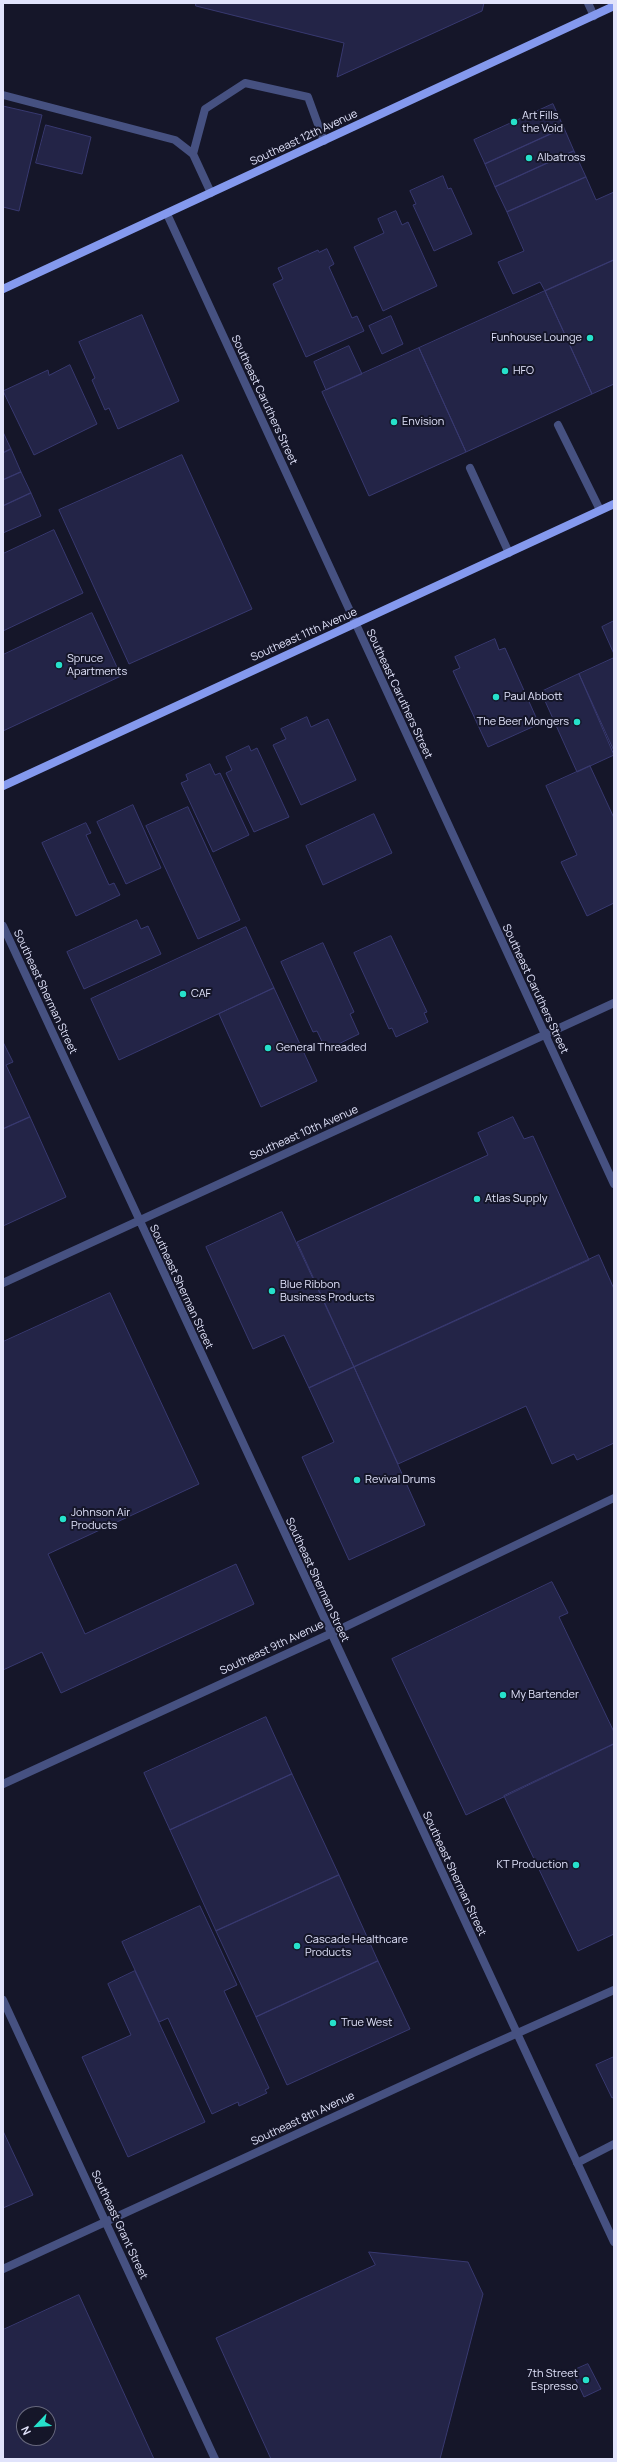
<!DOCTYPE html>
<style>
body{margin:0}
#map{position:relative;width:617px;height:2462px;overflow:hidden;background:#151629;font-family:Manrope,sans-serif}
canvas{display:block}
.frame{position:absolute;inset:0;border:4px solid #e1e3fb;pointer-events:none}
.north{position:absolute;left:16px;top:2406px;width:40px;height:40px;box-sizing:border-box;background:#151629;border:1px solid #67687d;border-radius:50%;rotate:245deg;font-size:11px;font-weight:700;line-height:16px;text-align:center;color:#e1e3fb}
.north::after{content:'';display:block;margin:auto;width:14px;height:18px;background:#26e1cb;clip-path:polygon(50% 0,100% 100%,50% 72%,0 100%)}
</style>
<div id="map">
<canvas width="617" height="2462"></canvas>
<div class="frame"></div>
<div class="north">N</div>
</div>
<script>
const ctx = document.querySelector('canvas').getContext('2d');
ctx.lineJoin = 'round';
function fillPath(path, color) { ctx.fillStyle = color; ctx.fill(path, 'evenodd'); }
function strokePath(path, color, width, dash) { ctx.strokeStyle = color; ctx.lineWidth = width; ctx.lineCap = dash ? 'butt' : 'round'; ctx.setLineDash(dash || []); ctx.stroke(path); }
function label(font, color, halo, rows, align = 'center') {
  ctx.font = font + ' Manrope,sans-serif'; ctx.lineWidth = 4; ctx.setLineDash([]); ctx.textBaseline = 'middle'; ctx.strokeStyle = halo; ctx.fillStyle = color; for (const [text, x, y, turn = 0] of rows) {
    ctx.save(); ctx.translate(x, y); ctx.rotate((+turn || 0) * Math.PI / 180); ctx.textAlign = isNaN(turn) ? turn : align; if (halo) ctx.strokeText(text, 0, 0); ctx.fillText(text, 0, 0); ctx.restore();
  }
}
const building = new Path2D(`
 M 196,3 L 484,3 L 482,11 L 337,77 L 344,43 L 196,6 Z
 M 553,104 L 564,128 L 485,164 L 474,140 Z
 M 3,106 L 42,115 L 19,211 L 3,207 Z
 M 46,125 L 91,137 L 82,174 L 36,163 Z
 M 564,128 L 574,151 L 495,187 L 485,164 Z
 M 574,151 L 586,177 L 507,212 L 495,187 Z
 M 443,176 L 448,189 L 451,188 L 472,234 L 434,251 L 413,205 L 416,204 L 410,191 Z
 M 586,177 L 596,200 L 614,192 L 614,260 L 545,291 L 540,282 L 513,294 L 498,262 L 524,251 L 507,212 Z
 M 396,211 L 402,225 L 408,222 L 437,286 L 383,311 L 354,247 L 384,233 L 378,219 Z
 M 327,249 L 334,264 L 329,267 L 352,318 L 357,316 L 364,331 L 306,357 L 273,284 L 283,279 L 278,268 L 318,250 L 319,252 Z
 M 614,260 L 614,384 L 592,394 L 545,291 Z
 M 545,291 L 592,394 L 466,452 L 419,348 Z
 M 142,315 L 179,401 L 118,429 L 109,408 L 105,410 L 92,380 L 95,378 L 79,342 Z
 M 391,316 L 403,344 L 382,354 L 369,326 Z
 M 349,346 L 362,374 L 326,390 L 314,362 Z
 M 419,348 L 466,452 L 369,496 L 322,392 Z
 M 70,365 L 97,424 L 34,455 L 3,391 L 48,370 L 49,375 Z
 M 3,432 L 11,449 L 3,453 Z
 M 11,449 L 21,472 L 3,480 L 3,453 Z
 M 182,455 L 252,609 L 129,664 L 59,510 Z
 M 21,472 L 31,493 L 3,506 L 3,480 Z
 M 31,493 L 41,516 L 3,533 L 3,506 Z
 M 54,530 L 83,593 L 3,631 L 3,554 Z
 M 92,613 L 121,676 L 3,731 L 3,655 Z
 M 614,621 L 614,654 L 602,627 Z
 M 495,639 L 499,650 L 505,648 L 539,724 L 488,747 L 453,671 L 460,668 L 455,657 Z
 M 614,658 L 614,751 L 579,674 Z
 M 579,674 L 614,755 L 577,772 L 541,692 Z
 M 307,717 L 311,727 L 328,719 L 356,780 L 301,805 L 273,745 L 286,739 L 281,729 Z
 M 249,746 L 251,751 L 257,748 L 289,817 L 254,832 L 226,773 L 232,770 L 226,757 Z
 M 210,764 L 215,775 L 220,773 L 249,835 L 213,852 L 181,783 L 188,780 L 186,775 Z
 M 590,766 L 614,818 L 614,903 L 587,916 L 561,862 L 577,855 L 546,786 Z
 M 133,805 L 161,868 L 126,884 L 97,822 Z
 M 188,807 L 240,920 L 198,939 L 146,826 Z
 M 374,814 L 392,853 L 323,885 L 306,846 Z
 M 86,823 L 91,833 L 86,835 L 109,885 L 114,883 L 120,895 L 76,916 L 42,843 Z
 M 137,920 L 141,929 L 148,926 L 161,954 L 84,989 L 67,952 Z
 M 246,927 L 274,988 L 119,1060 L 91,999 Z
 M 391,936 L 427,1012 L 424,1013 L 428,1022 L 396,1037 L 392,1028 L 389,1029 L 354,953 Z
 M 323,943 L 354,1012 L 350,1014 L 359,1034 L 326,1050 L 317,1031 L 313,1032 L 281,962 Z
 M 274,988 L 317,1081 L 261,1107 L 219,1014 Z
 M 3,1042 L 13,1062 L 6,1065 L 30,1117 L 3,1129 Z
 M 30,1117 L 66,1197 L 3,1226 L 3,1129 Z
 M 513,1117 L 524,1139 L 533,1136 L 589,1260 L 354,1367 L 297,1242 L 488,1155 L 478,1133 Z
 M 282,1212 L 354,1367 L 309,1388 L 284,1335 L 253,1349 L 206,1247 Z
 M 599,1255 L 614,1289 L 614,1443 L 577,1460 L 574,1454 L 552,1464 L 526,1406 L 398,1464 L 354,1367 Z
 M 110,1293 L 199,1484 L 48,1554 L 85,1634 L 236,1564 L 254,1604 L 61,1693 L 42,1652 L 3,1670 L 3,1342 Z
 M 354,1367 L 425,1525 L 349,1560 L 302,1457 L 334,1442 L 309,1388 Z
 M 552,1582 L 568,1613 L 559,1617 L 614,1732 L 614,1744 L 466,1815 L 392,1659 Z
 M 266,1717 L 292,1774 L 170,1830 L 144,1773 Z
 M 614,1744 L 614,1934 L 578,1951 L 504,1796 Z
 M 292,1774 L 339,1875 L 216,1931 L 170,1830 Z
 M 339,1875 L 378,1961 L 256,2017 L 216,1931 Z
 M 200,1906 L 237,1985 L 224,1991 L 269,2088 L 265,2090 L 267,2093 L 239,2106 L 238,2102 L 212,2114 L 168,2018 L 159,2022 L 122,1942 Z
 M 378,1961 L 410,2029 L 287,2085 L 256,2017 Z
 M 135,1971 L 205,2122 L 128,2157 L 82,2057 L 131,2035 L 108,1984 Z
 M 614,2057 L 614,2097 L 612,2098 L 596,2065 Z
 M 3,2131 L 33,2195 L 3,2208 Z
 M 369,2252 L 468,2262 L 483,2294 L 440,2459 L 271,2459 L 216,2338 L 375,2265 Z
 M 79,2295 L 154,2459 L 3,2459 L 3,2330 ZM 24,2414 L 48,2414 L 48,2438 L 24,2438 Z
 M 588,2364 L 601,2389 L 584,2397 L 572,2371 Z`);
const service = new Path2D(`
 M 3,95 L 175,140 L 193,154 L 211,193
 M 193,154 L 205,109 L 245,83 L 308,97 L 324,141
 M 558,425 L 600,510
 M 470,468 L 509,553
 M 577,2163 L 614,2144`);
const minor = new Path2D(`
 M 588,3 L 594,16
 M 167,214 L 614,1184
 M 3,926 L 614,2242
 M 3,1283 L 614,1003
 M 3,1784 L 330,1634 L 614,1498
 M 3,2000 L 215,2459
 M 3,2269 L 473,2053 L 614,1990`);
const secondary = new Path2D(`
 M 3,289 L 614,6
 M 3,786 L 614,504`);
const markers = [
 [514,122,4,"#26e1cb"],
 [529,158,4,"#26e1cb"],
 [590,338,4,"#26e1cb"],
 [505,371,4,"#26e1cb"],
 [394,422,4,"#26e1cb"],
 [59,665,4,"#26e1cb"],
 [496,697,4,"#26e1cb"],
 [577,722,4,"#26e1cb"],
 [183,994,4,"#26e1cb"],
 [268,1048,4,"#26e1cb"],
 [477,1199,4,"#26e1cb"],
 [272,1291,4,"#26e1cb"],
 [357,1480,4,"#26e1cb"],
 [63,1519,4,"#26e1cb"],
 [503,1695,4,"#26e1cb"],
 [576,1865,4,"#26e1cb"],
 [297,1946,4,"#26e1cb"],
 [333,2023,4,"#26e1cb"],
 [586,2380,4,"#26e1cb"]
];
const poiNames = [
 ["Art Fills",522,116],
 ["the Void",522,129],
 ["Albatross",537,158],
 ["Funhouse Lounge",582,338,"right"],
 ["HFO",513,371],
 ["Envision",402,422],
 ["Spruce",67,659],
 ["Apartments",67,672],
 ["Paul Abbott",504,697],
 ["The Beer Mongers",569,722,"right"],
 ["CAF",191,994],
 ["General Threaded",276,1048],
 ["Atlas Supply",485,1199],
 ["Blue Ribbon",280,1285],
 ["Business Products",280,1298],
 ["Revival Drums",365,1480],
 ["Johnson Air",71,1513],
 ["Products",71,1526],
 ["My Bartender",511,1695],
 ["KT Production",568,1865,"right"],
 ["Cascade Healthcare",305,1940],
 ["Products",305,1953],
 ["True West",341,2023],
 ["7th Street",578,2374,"right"],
 ["Espresso",578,2387,"right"]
];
const streetNames = [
 ["Southeast 12th Avenue",304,138,-25],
 ["Southeast Caruthers Street",264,400,65],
 ["Southeast 11th Avenue",304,635,-24],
 ["Southeast Caruthers Street",399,694,65],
 ["Southeast Caruthers Street",535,989,65],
 ["Southeast Sherman Street",45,992,65],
 ["Southeast 10th Avenue",304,1133,-24],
 ["Southeast Sherman Street",181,1287,65],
 ["Southeast Sherman Street",317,1580,65],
 ["Southeast 9th Avenue",272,1648,-25],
 ["Southeast Sherman Street",454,1874,65],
 ["Southeast 8th Avenue",303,2119,-25],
 ["Southeast Grant Street",119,2225,65]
];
fillPath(building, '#232447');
strokePath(building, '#383970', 1);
strokePath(service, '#465181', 8);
strokePath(minor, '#465181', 8);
strokePath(secondary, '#8499ee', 8);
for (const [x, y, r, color] of markers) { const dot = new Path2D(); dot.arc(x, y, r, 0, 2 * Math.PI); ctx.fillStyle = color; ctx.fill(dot); strokePath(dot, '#151629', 1.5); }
label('11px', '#e1e3fb', '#151629', poiNames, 'left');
label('11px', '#e1e3fb', '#151629', streetNames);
</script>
